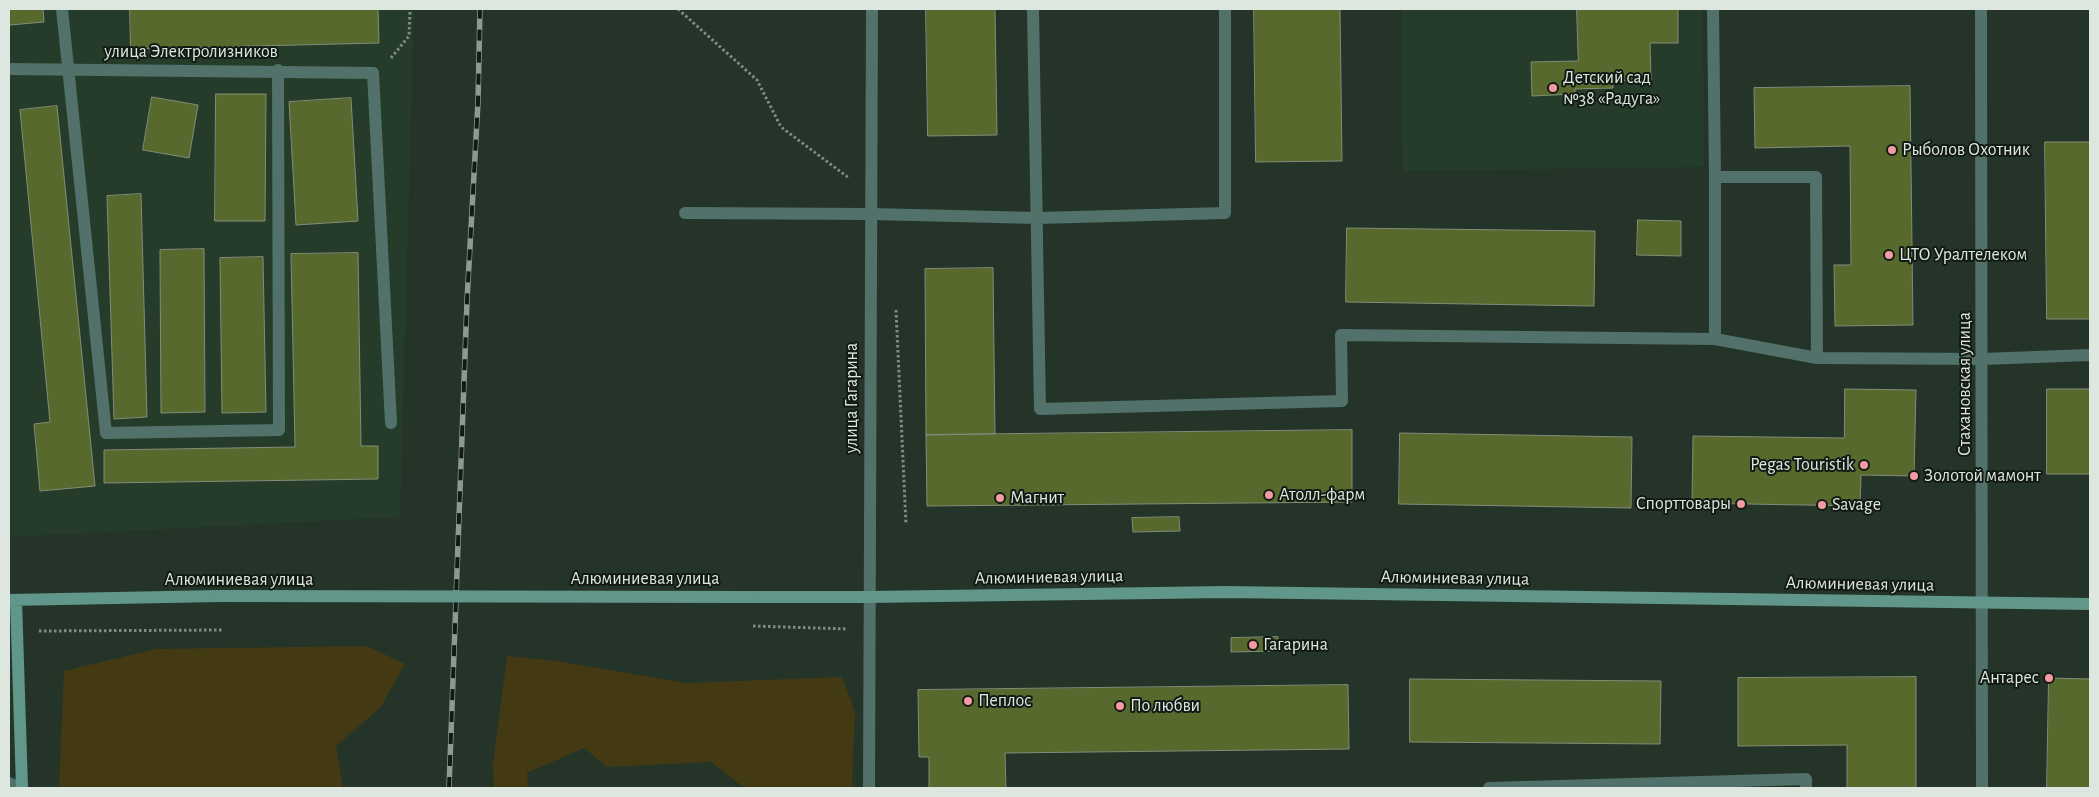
<!DOCTYPE html>
<meta charset="utf-8">
<style>
body{margin:0}
#map{position:relative;width:2099px;height:797px;overflow:hidden;background:#243428;font-family:"Alegreya Sans",sans-serif}
canvas{display:block}
.frame{position:absolute;inset:0;border:10px solid #dde7df;pointer-events:none}
</style>
<div id="map">
<canvas width="2099" height="797"></canvas>
<div class="frame"></div>
</div>
<script>
const ctx = document.querySelector('canvas').getContext('2d');
ctx.lineJoin = 'round';
function fillPath(path, color) { ctx.fillStyle = color; ctx.fill(path, 'evenodd'); }
function strokePath(path, color, width, dash) { ctx.strokeStyle = color; ctx.lineWidth = width; ctx.lineCap = dash ? 'butt' : 'round'; ctx.setLineDash(dash || []); ctx.stroke(path); }
function label(font, color, halo, rows, align = 'center') {
  ctx.font = font + ' "Alegreya Sans",sans-serif'; ctx.lineWidth = 4; ctx.setLineDash([]); ctx.textBaseline = 'middle'; ctx.strokeStyle = halo; ctx.fillStyle = color; for (const [text, x, y, turn = 0] of rows) {
    ctx.save(); ctx.translate(x, y); ctx.rotate((+turn || 0) * Math.PI / 180); ctx.textAlign = isNaN(turn) ? turn : align; if (halo) ctx.strokeText(text, 0, 0); ctx.fillText(text, 0, 0); ctx.restore();
  }
}
const built = new Path2D(`
 M 9,9 L 414,9 L 400,517 L 9,537 Z
 M 1401,9 L 1703,9 L 1704,167 L 1403,171 Z`);
const green = new Path2D(`
 M 367,646 L 405,664 L 380,708 L 336,746 L 343,788 L 59,788 L 64,671 L 156,649 Z
 M 507,656 L 556,661 L 686,683 L 842,677 L 855,712 L 852,788 L 745,788 L 711,762 L 607,767 L 584,748 L 527,773 L 528,788 L 494,788 L 493,764 Z`);
const building = new Path2D(`
 M 9,9 L 43,9 L 44,22 L 10,25 Z
 M 130,9 L 378,9 L 379,43 L 131,49 Z
 M 926,9 L 995,9 L 997,135 L 928,136 Z
 M 1254,9 L 1340,9 L 1342,161 L 1256,162 Z
 M 1577,9 L 1678,9 L 1678,43 L 1650,43 L 1651,80 L 1613,81 L 1613,88 L 1575,89 L 1575,94 L 1532,96 L 1531,62 L 1578,61 Z
 M 1910,86 L 1913,325 L 1835,326 L 1834,265 L 1851,265 L 1850,146 L 1755,148 L 1754,88 Z
 M 216,94 L 266,94 L 265,221 L 215,221 Z
 M 152,97 L 198,105 L 189,158 L 143,150 Z
 M 351,98 L 358,221 L 296,225 L 289,102 Z
 M 57,106 L 95,486 L 40,491 L 34,424 L 50,422 L 20,110 Z
 M 2045,142 L 2090,142 L 2090,319 L 2047,319 Z
 M 141,194 L 147,417 L 114,419 L 107,196 Z
 M 1638,220 L 1681,221 L 1681,256 L 1637,255 Z
 M 1347,228 L 1595,231 L 1594,306 L 1346,302 Z
 M 204,249 L 205,412 L 161,413 L 160,250 Z
 M 358,253 L 361,446 L 378,446 L 378,479 L 104,483 L 104,450 L 295,447 L 291,254 Z
 M 263,257 L 266,412 L 222,413 L 220,258 Z
 M 993,268 L 995,434 L 926,435 L 925,269 Z
 M 1845,389 L 1916,390 L 1914,476 L 1861,475 L 1860,506 L 1692,503 L 1693,436 L 1844,438 Z
 M 2047,389 L 2090,389 L 2090,474 L 2047,474 Z
 M 1352,430 L 1352,502 L 927,506 L 926,435 Z
 M 1400,433 L 1632,437 L 1631,508 L 1399,504 Z
 M 1179,517 L 1180,531 L 1133,532 L 1132,518 Z
 M 1278,637 L 1279,651 L 1231,652 L 1231,638 Z
 M 1916,677 L 1916,788 L 1847,788 L 1847,745 L 1738,746 L 1738,678 Z
 M 2049,678 L 2090,679 L 2090,788 L 2047,788 Z
 M 1410,679 L 1661,681 L 1660,744 L 1410,742 Z
 M 1348,685 L 1349,749 L 1005,753 L 1006,788 L 929,788 L 929,757 L 919,757 L 918,690 Z`);
const path = new Path2D(`
 M 678,9 L 757,80 L 781,127 L 849,178
 M 391,58 L 409,36 L 410,9
 M 896,310 L 906,524
 M 753,626 L 848,629
 M 39,631 L 223,630`);
const lane = new Path2D(`
 M 62,9 L 106,433 L 279,430 L 278,70
 M 1033,9 L 1040,409 L 1342,401 L 1341,335 L 1715,339 L 1715,177 L 1816,177 L 1817,358 L 1982,359 L 2090,355
 M 1713,9 L 1715,177
 M 373,73 L 391,423
 M 685,213 L 871,214 L 1038,218 L 1225,213 L 1225,9
 M 1715,339 L 1817,358
 M 1489,788 L 1806,779 L 1806,788`);
const street = new Path2D(`
 M 1981,9 L 1982,788
 M 9,69 L 373,73
 M 9,783 L 22,788
 M 869,788 L 872,9`);
const secondary = new Path2D(`
 M 749,597 L 869,597 L 1226,592 L 2090,604
 M 9,600 L 220,596
 M 16,600 L 22,788`);
const rail = new Path2D(`
 M 449,788 L 467,301 L 478,102 L 480,9`);
const secondaryBridge = new Path2D(`
 M 220,596 L 749,597`);
const markers = [
 [1553,88,5,"#f49aa2"],
 [1892,150,5,"#f49aa2"],
 [1889,255,5,"#f49aa2"],
 [1864,465,5,"#f49aa2"],
 [1914,476,5,"#f49aa2"],
 [1269,495,5,"#f49aa2"],
 [1000,498,5,"#f49aa2"],
 [1741,504,5,"#f49aa2"],
 [1822,505,5,"#f49aa2"],
 [1253,645,5,"#f49aa2"],
 [2049,678,5,"#f49aa2"],
 [968,701,5,"#f49aa2"],
 [1120,706,5,"#f49aa2"]
];
const streetNames = [
 ["улица Электролизников",191,52],
 ["Стахановская улица",1965,384,-90],
 ["улица Гагарина",852,398,-90],
 ["Алюминиевая улица",1049,577,-1],
 ["Алюминиевая улица",1455,578,1],
 ["Алюминиевая улица",645,579],
 ["Алюминиевая улица",239,580],
 ["Алюминиевая улица",1860,584,1]
];
const poiNames = [
 ["Детский сад",1563,78],
 ["№38 «Радуга»",1563,99],
 ["Рыболов Охотник",1902,150],
 ["ЦТО Уралтелеком",1899,255],
 ["Pegas Touristik",1854,465,"right"],
 ["Золотой мамонт",1924,476],
 ["Атолл-фарм",1279,495],
 ["Магнит",1010,498],
 ["Спорттовары",1731,504,"right"],
 ["Savage",1832,505],
 ["Гагарина",1263,645],
 ["Антарес",2039,678,"right"],
 ["Пеплос",978,701],
 ["По любви",1130,706]
];
fillPath(built, '#263c2b');
fillPath(green, '#433a13');
fillPath(building, '#57692d');
strokePath(building, '#848c78', 1);
strokePath(path, '#808d83', 3, [2.5, 2.5]);
strokePath(lane, '#51716a', 12);
strokePath(street, '#51716a', 12);
strokePath(secondary, '#61968a', 12);
strokePath(rail, '#8d9a90', 5.5);
strokePath(rail, '#121a14', 4, [11]);
strokePath(secondaryBridge, '#61968a', 12);
for (const [x, y, r, color] of markers) { const dot = new Path2D(); dot.arc(x, y, r, 0, 2 * Math.PI); ctx.fillStyle = color; ctx.fill(dot); strokePath(dot, '#121a14', 2); }
label('18px', '#dde7df', '#121a14', streetNames);
label('18px', '#dde7df', '#121a14', poiNames, 'left');
</script>
